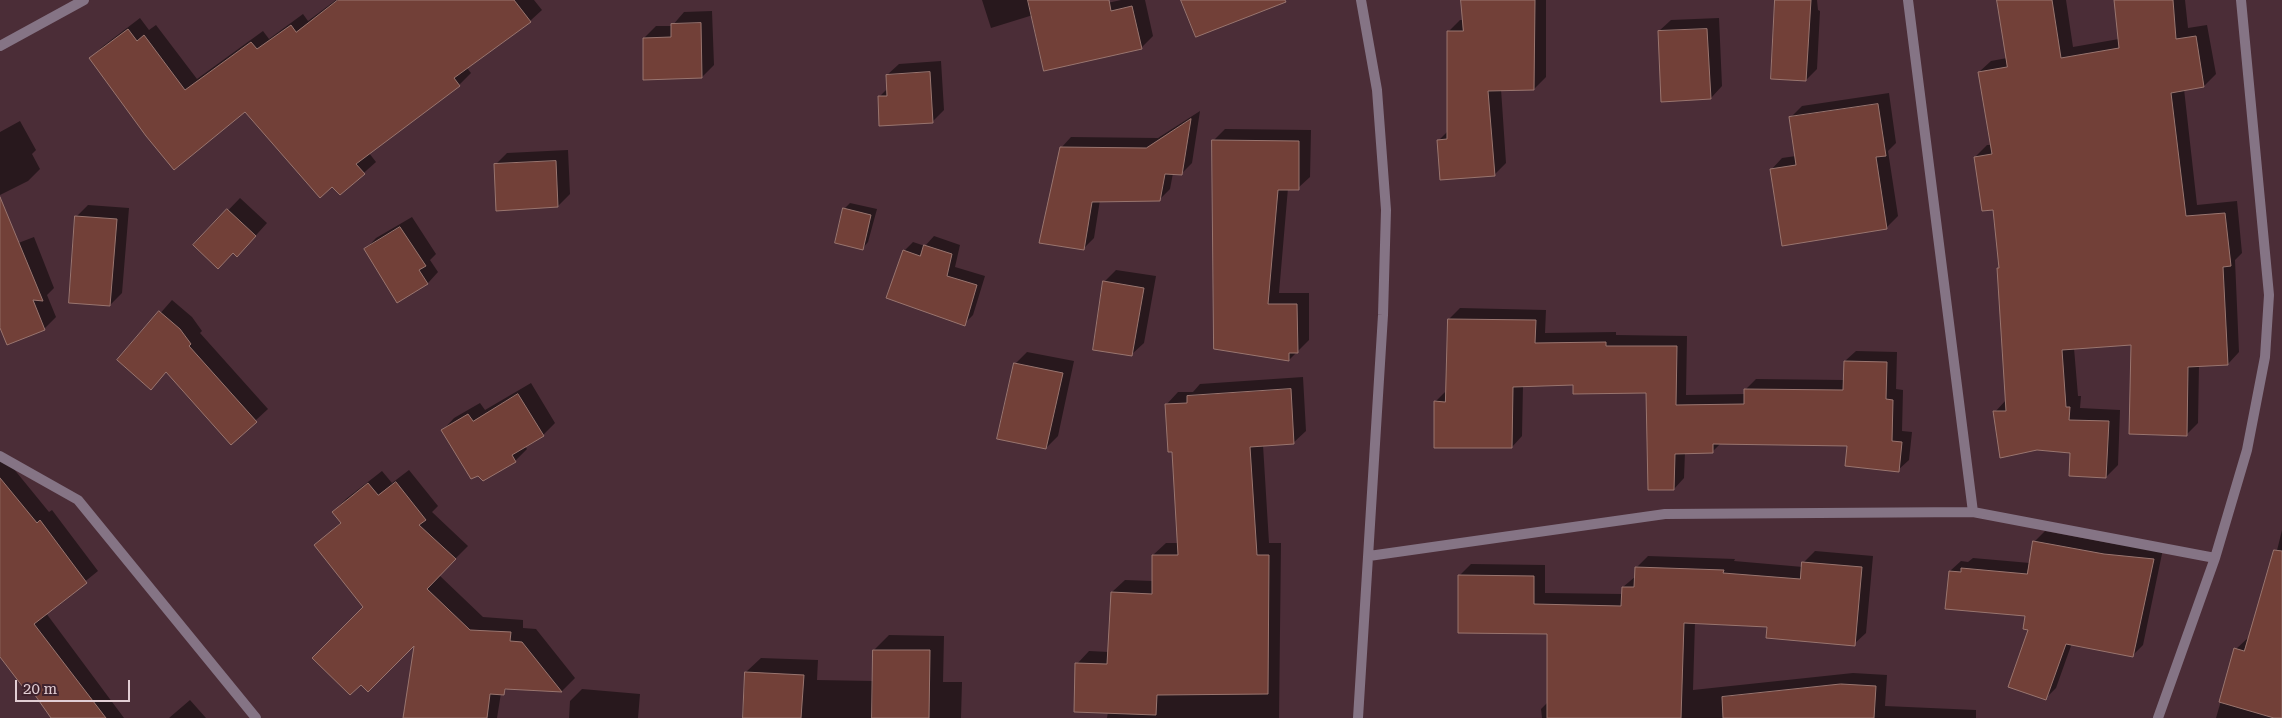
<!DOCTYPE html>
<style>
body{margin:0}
#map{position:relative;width:2282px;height:718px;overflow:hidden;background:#4b2d37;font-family:"Roboto Serif",serif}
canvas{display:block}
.scale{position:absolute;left:15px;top:680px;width:115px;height:22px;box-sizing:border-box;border:2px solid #e2ced4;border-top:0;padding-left:6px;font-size:15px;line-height:18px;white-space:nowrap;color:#e2ced4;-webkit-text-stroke:4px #40232d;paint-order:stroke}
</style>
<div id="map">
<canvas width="2282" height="718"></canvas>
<div class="scale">20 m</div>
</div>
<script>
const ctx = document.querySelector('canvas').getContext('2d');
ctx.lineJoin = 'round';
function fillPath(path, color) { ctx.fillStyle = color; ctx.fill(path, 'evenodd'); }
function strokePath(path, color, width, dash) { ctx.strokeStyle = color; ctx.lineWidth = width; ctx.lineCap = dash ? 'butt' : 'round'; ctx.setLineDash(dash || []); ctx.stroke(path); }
const shadow = new Path2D(`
 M 336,0 L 534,0 L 542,10 L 530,21 L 467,68 L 471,73 L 459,85 L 369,153 L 376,162 L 340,194 L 245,110 L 175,169 L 91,58 L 102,47 L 140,18 L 149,30 L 156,25 L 197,79 L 263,31 L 269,39 L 303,14 L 308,21 Z
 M 982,0 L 1042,0 L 1033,15 L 991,28 Z
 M 1121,0 L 1145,0 L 1153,36 L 1141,48 L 1048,16 Z
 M 1463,0 L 1546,0 L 1546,77 L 1534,89 L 1501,89 L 1506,163 L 1494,175 L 1438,141 L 1448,131 L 1448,32 L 1460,20 L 1463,20 Z
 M 1776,0 L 1817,0 L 1818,10 L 1820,11 L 1817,69 L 1806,80 Z
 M 1998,0 L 2066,0 L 2073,47 L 2119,39 L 2115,0 L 2185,0 L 2188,28 L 2207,25 L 2216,74 L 2204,86 L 2184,89 L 2197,205 L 2237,201 L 2242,253 L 2235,260 L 2239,352 L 2228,364 L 2199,365 L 2198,423 L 2186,435 L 2132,344 L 2074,348 L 2078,396 L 2081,396 L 2080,408 L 2120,410 L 2118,465 L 2106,477 L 2072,452 L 1995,412 L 2006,400 L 1998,268 L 2000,266 L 1994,208 L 1975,157 L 1987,145 L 1991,145 L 1979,72 L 1991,61 L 2007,58 Z
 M 712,11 L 714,65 L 702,77 L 644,38 L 656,26 L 672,26 L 684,12 Z
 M 1719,18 L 1722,86 L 1711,98 L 1659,31 L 1671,20 Z
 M 941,61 L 944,110 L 932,122 L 879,97 L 888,88 L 887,75 L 899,64 Z
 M 1889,93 L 1896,143 L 1888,151 L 1898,216 L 1886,228 L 1771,170 L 1782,158 L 1796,156 L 1791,117 L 1802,106 Z
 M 1200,111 L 1192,163 L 1181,174 L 1173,173 L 1170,189 L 1160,199 L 1100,200 L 1094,238 L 1083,249 L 1061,148 L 1071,137 L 1158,138 Z
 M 20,121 L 36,150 L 32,154 L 40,169 L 28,181 L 0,195 L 0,132 Z
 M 1225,129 L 1311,130 L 1310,177 L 1298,188 L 1288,188 L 1279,293 L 1309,293 L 1309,340 L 1289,360 L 1215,348 L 1213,141 Z
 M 568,150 L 570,194 L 558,206 L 495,165 L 507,153 Z
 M 240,198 L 267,223 L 249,243 L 233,252 L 195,245 Z
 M 850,203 L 877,209 L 868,242 L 863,248 L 844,209 Z
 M 88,205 L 129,208 L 122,293 L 110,305 L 76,217 Z
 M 412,217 L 436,254 L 430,260 L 438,272 L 428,283 L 398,301 L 366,249 L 376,238 Z
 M 934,236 L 960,245 L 955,267 L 985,276 L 973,315 L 964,324 L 904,251 L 913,242 L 925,246 Z
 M 34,237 L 54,288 L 47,295 L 56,317 L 44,329 L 0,324 L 0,250 Z
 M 1116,270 L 1156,276 L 1144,343 L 1132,354 L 1104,282 Z
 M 172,300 L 192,317 L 202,331 L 200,333 L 268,409 L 231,443 L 167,371 L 151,388 L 119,360 Z
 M 1460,308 L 1546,310 L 1545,333 L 1616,332 L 1616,335 L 1687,336 L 1686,395 L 1745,394 L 1745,390 L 1756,379 L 1844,380 L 1845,361 L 1856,351 L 1897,352 L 1896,389 L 1903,390 L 1902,431 L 1912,432 L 1909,460 L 1898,470 L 1849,444 L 1722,442 L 1712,452 L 1685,452 L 1684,478 L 1674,489 L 1647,392 L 1575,383 L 1523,385 L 1522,436 L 1512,447 L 1435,402 L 1446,391 L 1449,319 Z
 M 1027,352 L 1074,361 L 1058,436 L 1046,448 L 1015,364 Z
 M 1303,377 L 1306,431 L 1293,443 L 1263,445 L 1269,543 L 1281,543 L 1279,718 L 1107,718 L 1108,712 L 1077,664 L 1089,651 L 1109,652 L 1112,592 L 1125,580 L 1153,581 L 1153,555 L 1166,543 L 1179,543 L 1173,451 L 1166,405 L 1178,392 L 1193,392 L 1200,384 Z
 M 531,383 L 555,423 L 543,435 L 525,446 L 527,449 L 515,461 L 443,430 L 454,418 L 480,403 L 485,410 Z
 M 0,452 L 49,512 L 52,510 L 98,571 L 46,613 L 124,718 L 53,718 L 30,687 L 0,655 Z
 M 409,470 L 438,506 L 432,512 L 468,546 L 439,575 L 483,617 L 523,620 L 523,628 L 536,629 L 575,678 L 562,691 L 509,688 L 501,693 L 497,718 L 404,718 L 415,643 L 364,607 L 316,545 L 341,522 L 333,512 L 346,499 L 382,471 L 392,483 Z
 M 2282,530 L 2282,718 L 2216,718 L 2236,649 L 2249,637 L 2272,571 Z
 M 2045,531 L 2115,544 L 2163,549 L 2143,645 L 2133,655 L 2072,643 L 2056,688 L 2046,698 L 2027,615 L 1950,571 L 1961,561 L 1968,562 L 1973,558 L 2030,563 L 2034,542 Z
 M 1815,551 L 1873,556 L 1866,633 L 1854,644 L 1768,626 L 1695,622 L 1693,690 L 1853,673 L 1887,675 L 1885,706 L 1976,710 L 1976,718 L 1542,718 L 1541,709 L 1548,702 L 1548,633 L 1459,576 L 1471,564 L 1545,565 L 1545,593 L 1623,594 L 1623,587 L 1636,576 L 1636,568 L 1648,556 L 1735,559 L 1734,561 L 1803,567 L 1803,563 Z
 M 889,635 L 944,636 L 943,682 L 962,682 L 961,718 L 742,718 L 746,672 L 761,658 L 818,660 L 817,680 L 874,681 L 874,650 Z
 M 582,689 L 640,694 L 638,718 L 569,718 L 570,701 Z
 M 190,700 L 206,718 L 169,718 Z`);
const building = new Path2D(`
 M 338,0 L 514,0 L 531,22 L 454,78 L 460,86 L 356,164 L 365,174 L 340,195 L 332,187 L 320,198 L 245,112 L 174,170 L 146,136 L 89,58 L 128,29 L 137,41 L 144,35 L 185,90 L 251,42 L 257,49 L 291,25 L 296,32 Z
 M 1028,0 L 1109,0 L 1111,11 L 1132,6 L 1142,49 L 1044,71 Z
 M 1181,0 L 1285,0 L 1286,2 L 1196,37 Z
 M 1461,0 L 1535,0 L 1534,90 L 1488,91 L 1495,176 L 1440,180 L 1437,140 L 1447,139 L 1447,31 L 1463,31 Z
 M 1775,0 L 1811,0 L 1806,81 L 1771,79 Z
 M 1997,0 L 2052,0 L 2061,58 L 2119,48 L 2114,0 L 2173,0 L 2176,39 L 2196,36 L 2204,87 L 2171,93 L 2186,216 L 2225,213 L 2231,266 L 2223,267 L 2228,365 L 2188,367 L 2187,436 L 2129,434 L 2131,345 L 2062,350 L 2066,407 L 2070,407 L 2069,420 L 2109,421 L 2106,478 L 2069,476 L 2070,453 L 2037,450 L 2000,458 L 1993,411 L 2006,411 L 1997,268 L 1999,268 L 1993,210 L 1982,211 L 1974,157 L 1992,154 L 1978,72 L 2007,67 Z
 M 701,23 L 702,78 L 643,80 L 643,38 L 671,37 L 671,24 Z
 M 1707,29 L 1711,99 L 1661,102 L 1658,31 Z
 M 930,72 L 933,123 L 879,126 L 878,96 L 887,96 L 886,75 Z
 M 1878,104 L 1886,156 L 1876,157 L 1887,229 L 1782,246 L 1770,169 L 1796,165 L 1789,117 Z
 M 1191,119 L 1182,175 L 1165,174 L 1160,201 L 1092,202 L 1084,250 L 1039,243 L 1060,147 L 1146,148 Z
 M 1212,140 L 1299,141 L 1299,190 L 1278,190 L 1268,304 L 1297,304 L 1298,353 L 1289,353 L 1289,361 L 1214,349 Z
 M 556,161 L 558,207 L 496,211 L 494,164 Z
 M 0,197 L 43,301 L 33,300 L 45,330 L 7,345 L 0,328 Z
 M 843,208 L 871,215 L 863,250 L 835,243 Z
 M 227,209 L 256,236 L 237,257 L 233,253 L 218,269 L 193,245 Z
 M 75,216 L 117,219 L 110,306 L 69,303 Z
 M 400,227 L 426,266 L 419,270 L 428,284 L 397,303 L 364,249 Z
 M 924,245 L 952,254 L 947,276 L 977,285 L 965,326 L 886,298 L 903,250 L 920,256 Z
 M 1103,281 L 1144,288 L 1132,356 L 1093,350 Z
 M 159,311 L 180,329 L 191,344 L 189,346 L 257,422 L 231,445 L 166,372 L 151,390 L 117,360 Z
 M 1448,319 L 1536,320 L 1535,343 L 1606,342 L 1606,346 L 1677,346 L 1676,405 L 1744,404 L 1744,389 L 1843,390 L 1844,361 L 1887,362 L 1886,399 L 1893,400 L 1892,441 L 1902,442 L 1899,472 L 1845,466 L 1847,446 L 1713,444 L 1713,453 L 1675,454 L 1674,490 L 1648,490 L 1646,393 L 1573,394 L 1573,385 L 1513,387 L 1512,448 L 1434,448 L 1434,401 L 1445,402 Z
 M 1014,363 L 1063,373 L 1046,449 L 997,439 Z
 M 1291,389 L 1294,444 L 1250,447 L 1257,555 L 1269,555 L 1268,694 L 1157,695 L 1156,715 L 1074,712 L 1075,663 L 1107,664 L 1111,592 L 1152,594 L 1152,555 L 1178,555 L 1172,452 L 1168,452 L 1165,404 L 1187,403 L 1187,396 Z
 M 518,394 L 544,436 L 512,455 L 516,462 L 483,481 L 478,476 L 471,479 L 441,430 L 468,414 L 473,421 Z
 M 0,478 L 37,523 L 40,520 L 87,583 L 34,624 L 106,718 L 51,718 L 30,688 L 26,691 L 0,657 Z
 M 396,482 L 426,520 L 419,525 L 456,559 L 427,589 L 470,630 L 511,632 L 510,641 L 522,642 L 562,692 L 505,689 L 504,695 L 490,694 L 487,718 L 403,718 L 414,646 L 368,692 L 361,685 L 350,695 L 312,658 L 363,607 L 314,545 L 341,523 L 332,512 L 368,483 L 378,495 Z
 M 2033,541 L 2104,554 L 2154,559 L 2133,657 L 2066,644 L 2046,700 L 2008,687 L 2028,630 L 2023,629 L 2025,616 L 1945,609 L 1949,571 L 1961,572 L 1961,568 L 2027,574 Z
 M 2274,550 L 2282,551 L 2282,718 L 2274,718 L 2219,702 L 2234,648 L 2244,651 Z
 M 1802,562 L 1862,567 L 1855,646 L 1766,638 L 1767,627 L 1684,623 L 1681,718 L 1547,718 L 1547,634 L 1458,633 L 1458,575 L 1534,576 L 1534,604 L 1621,606 L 1622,587 L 1634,587 L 1635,567 L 1724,570 L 1723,573 L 1800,579 Z
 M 873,650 L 930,650 L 929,718 L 872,718 Z
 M 745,672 L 804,675 L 801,718 L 743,718 Z
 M 1841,684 L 1876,686 L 1874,718 L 1723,718 L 1722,697 Z`);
const minor = new Path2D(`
 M 1908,0 L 1973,512
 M 0,456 L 78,500 L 256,718
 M 1369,556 L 1665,514 L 1973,512 L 2215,558
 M 1358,718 L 1383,315 L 1386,210 L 1377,90 L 1361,0
 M 2158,718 L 2215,558 L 2247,450 L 2265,357 L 2269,295 L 2241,0`);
const tertiary = new Path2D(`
 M 0,46 L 84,0`);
fillPath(shadow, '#0007');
fillPath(building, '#724038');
strokePath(building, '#99756f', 1);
strokePath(minor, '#857485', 10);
strokePath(tertiary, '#857485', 10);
</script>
